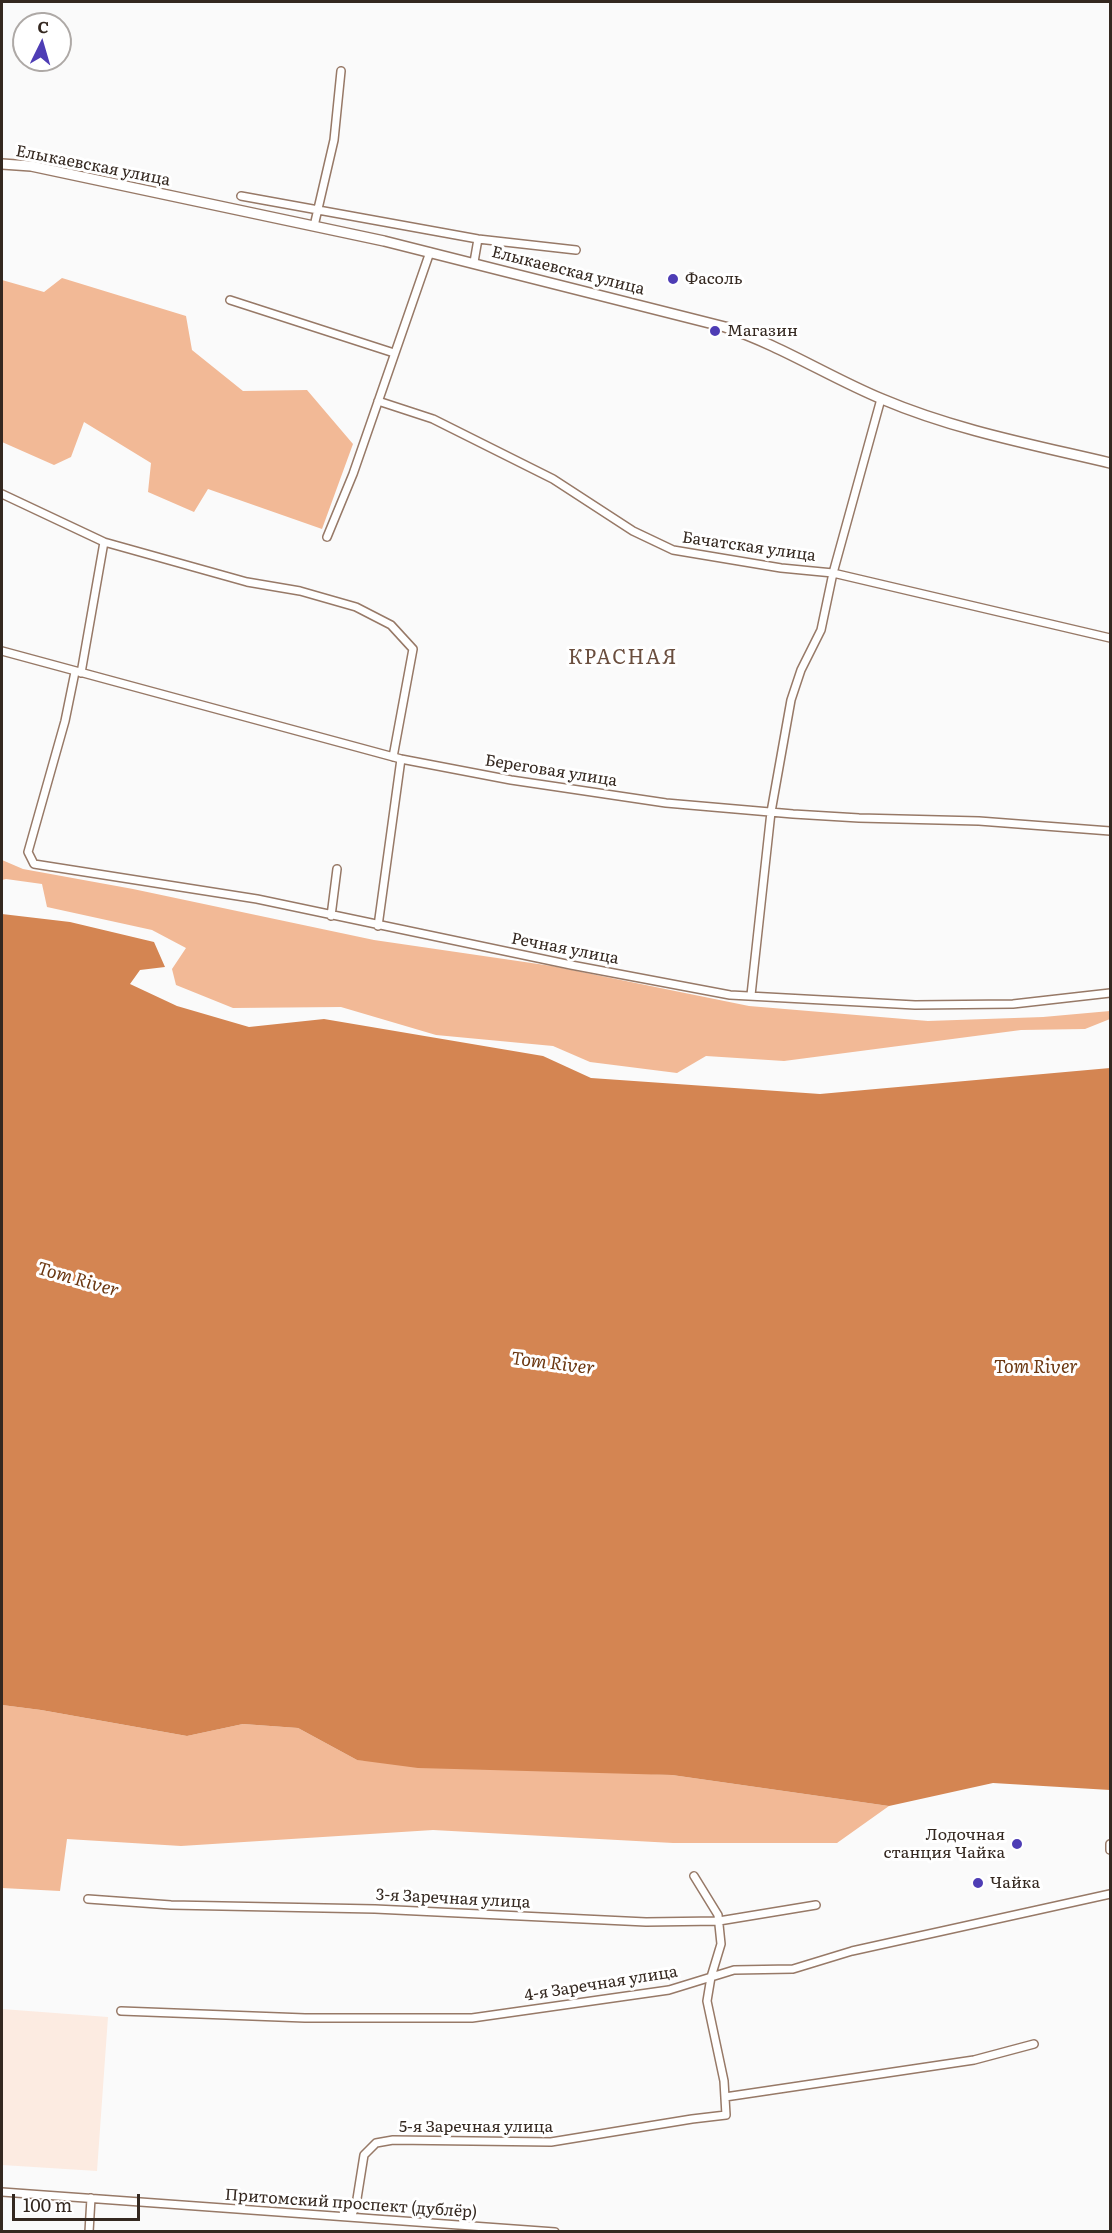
<!DOCTYPE html>
<meta charset="utf-8">
<style>
body{margin:0}
#map{position:relative;width:1112px;height:2233px;overflow:hidden;background:#fafafa;font-family:Literata,serif}
canvas{display:block}
.frame{position:absolute;inset:0;border:3px solid #342820;pointer-events:none}
.north{position:absolute;left:12px;top:12px;width:60px;height:60px;box-sizing:border-box;background:#fff;border:2px solid #aea9a6;border-radius:50%;rotate:5deg;font-size:16px;font-weight:700;line-height:24px;text-align:center;color:#342820}
.north::after{content:'';display:block;margin:auto;width:21px;height:27px;background:#4e3db5;clip-path:polygon(50% 0,100% 100%,50% 72%,0 100%)}
.scale{position:absolute;left:12px;top:2194px;width:128px;height:27px;box-sizing:border-box;border:3px solid #342820;border-top:0;padding-left:8px;font-size:18px;line-height:21px;white-space:nowrap;color:#342820;-webkit-text-stroke:4px #fff;paint-order:stroke}
</style>
<div id="map">
<canvas width="1112" height="2233"></canvas>
<div class="frame"></div>
<div class="north">С</div>
<div class="scale">100 m</div>
</div>
<script>
const ctx = document.querySelector('canvas').getContext('2d');
ctx.lineJoin = 'round';
function fillPath(path, color) { ctx.fillStyle = color; ctx.fill(path, 'evenodd'); }
function strokePath(path, color, width, dash) { ctx.strokeStyle = color; ctx.lineWidth = width; ctx.lineCap = dash ? 'butt' : 'round'; ctx.setLineDash(dash || []); ctx.stroke(path); }
function label(font, color, halo, rows, align = 'center') {
  ctx.font = font + ' Literata,serif'; ctx.lineWidth = 6; ctx.setLineDash([]); ctx.textBaseline = 'middle'; ctx.strokeStyle = halo; ctx.fillStyle = color; for (const [text, x, y, turn = 0] of rows) {
    ctx.save(); ctx.translate(x, y); ctx.rotate((+turn || 0) * Math.PI / 180); ctx.textAlign = isNaN(turn) ? turn : align; if (halo) ctx.strokeText(text, 0, 0); ctx.fillText(text, 0, 0); ctx.restore();
  }
}
const built = new Path2D(`
 M 2,2009 L 108,2017 L 97,2171 L 2,2165 Z`);
const green = new Path2D(`
 M 62,278 L 186,316 L 192,350 L 243,391 L 307,390 L 353,444 L 322,529 L 208,489 L 194,512 L 148,492 L 151,463 L 84,422 L 71,457 L 54,465 L 2,442 L 2,280 L 44,292 Z
 M 2,860 L 23,869 L 133,889 L 374,940 L 552,966 L 749,1006 L 928,1021 L 1043,1017 L 1110,1011 L 1110,1019 L 1085,1029 L 1021,1030 L 784,1061 L 706,1056 L 677,1073 L 590,1062 L 553,1046 L 436,1035 L 341,1007 L 233,1008 L 176,985 L 172,969 L 186,948 L 152,930 L 47,907 L 42,884 L 6,879 L 2,880 Z
 M 2,1705 L 41,1710 L 187,1736 L 243,1724 L 298,1728 L 357,1760 L 672,1775 L 889,1806 L 837,1843 L 673,1843 L 433,1830 L 181,1846 L 67,1839 L 60,1891 L 2,1888 Z`);
const water = new Path2D(`
 M 2,914 L 70,922 L 154,942 L 165,967 L 140,970 L 130,984 L 177,1006 L 249,1027 L 324,1019 L 543,1056 L 591,1078 L 820,1094 L 1110,1068 L 1110,1790 L 993,1783 L 889,1806 L 672,1775 L 418,1768 L 357,1760 L 298,1728 L 243,1724 L 187,1736 L 41,1710 L 2,1705 Z`);
const minor = new Path2D(`
 M 241,196 L 478,239 L 576,250
 M 314,226 L 334,140 L 341,71
 M 474,262 L 478,239
 M 230,300 L 394,353
 M 378,401 L 433,419 L 553,479 L 633,531 L 673,550 L 781,568 L 833,573 L 1110,638
 M 2,494 L 104,542 L 247,582 L 300,591 L 356,607 L 391,625 L 413,649 L 393,757
 M 327,537 L 353,474 L 430,252
 M 2,651 L 401,759 L 511,780 L 666,803 L 793,814 L 859,818 L 979,821 L 1110,831
 M 75,672 L 65,721 L 28,852 L 34,864 L 257,899 L 571,965 L 730,995 L 915,1005 L 1013,1004 L 1110,993
 M 81,673 L 104,542
 M 331,916 L 337,869
 M 378,926 L 401,759
 M 751,995 L 771,812 L 791,700 L 801,670 L 821,630 L 833,573 L 881,399
 M 1110,1844 L 1110,1850
 M 88,1899 L 171,1905 L 375,1909 L 646,1922 L 719,1921 L 816,1905
 M 121,2011 L 305,2018 L 472,2018 L 669,1990 L 734,1970 L 793,1969 L 852,1951 L 1110,1894
 M 725,2097 L 974,2060 L 1034,2044
 M 2,2192 L 555,2232
 M 351,2217 L 356,2205 L 364,2155 L 376,2143 L 393,2140 L 551,2142 L 692,2119 L 726,2115 L 724,2081 L 707,2001 L 711,1977 L 721,1944 L 718,1915 L 694,1876
 M 89,2232 L 91,2198`);
const tertiary = new Path2D(`
 M 2,164 L 31,166 L 384,241 L 725,327 C 780,345 829,377 882,399 C 955,430 1034,445 1110,463`);
const markers = [
 [673,279,6,"#4e3db5"],
 [715,331,6,"#4e3db5"],
 [1017,1844,6,"#4e3db5"],
 [978,1883,6,"#4e3db5"]
];
const streetNames = [
 ["Елыкаевская улица",93,166,11],
 ["Елыкаевская улица",568,271,14],
 ["Бачатская улица",749,547,8],
 ["Береговая улица",551,771,9],
 ["Речная улица",565,949,11],
 ["3-я Заречная улица",453,1899,3],
 ["4-я Заречная улица",601,1984,-9],
 ["5-я Заречная улица",476,2127],
 ["Притомский проспект (дублёр)",351,2204,4]
];
const poiNames = [
 ["Фасоль",685,279],
 ["Магазин",727,331],
 ["Лодочная",1005,1835,"right"],
 ["станция Чайка",1005,1853,"right"],
 ["Чайка",990,1883]
];
const waterNames = [
 ["Tom River",78,1280,16],
 ["Tom River",553,1364,7],
 ["Tom River",1036,1368]
];
const quarterNames = [
 ["КРАСНАЯ",623,658]
];
fillPath(built, '#fcebe1');
fillPath(green, '#f2b996');
fillPath(water, '#d48552');
strokePath(minor, '#977967', 10);
strokePath(tertiary, '#977967', 12);
strokePath(minor, '#fff', 7);
strokePath(tertiary, '#fff', 9);
for (const [x, y, r, color] of markers) { const dot = new Path2D(); dot.arc(x, y, r, 0, 2 * Math.PI); ctx.fillStyle = color; ctx.fill(dot); strokePath(dot, '#fff', 2); }
label('16px', '#342820', '#fff', streetNames);
label('16px', '#342820', '#fff', poiNames, 'left');
label('italic 18px', '#6b3711', '#fff', waterNames);
ctx.letterSpacing = '1.5px';
label('20px', '#6a4e3e', '#fff', quarterNames);
ctx.letterSpacing = '0px';
</script>
